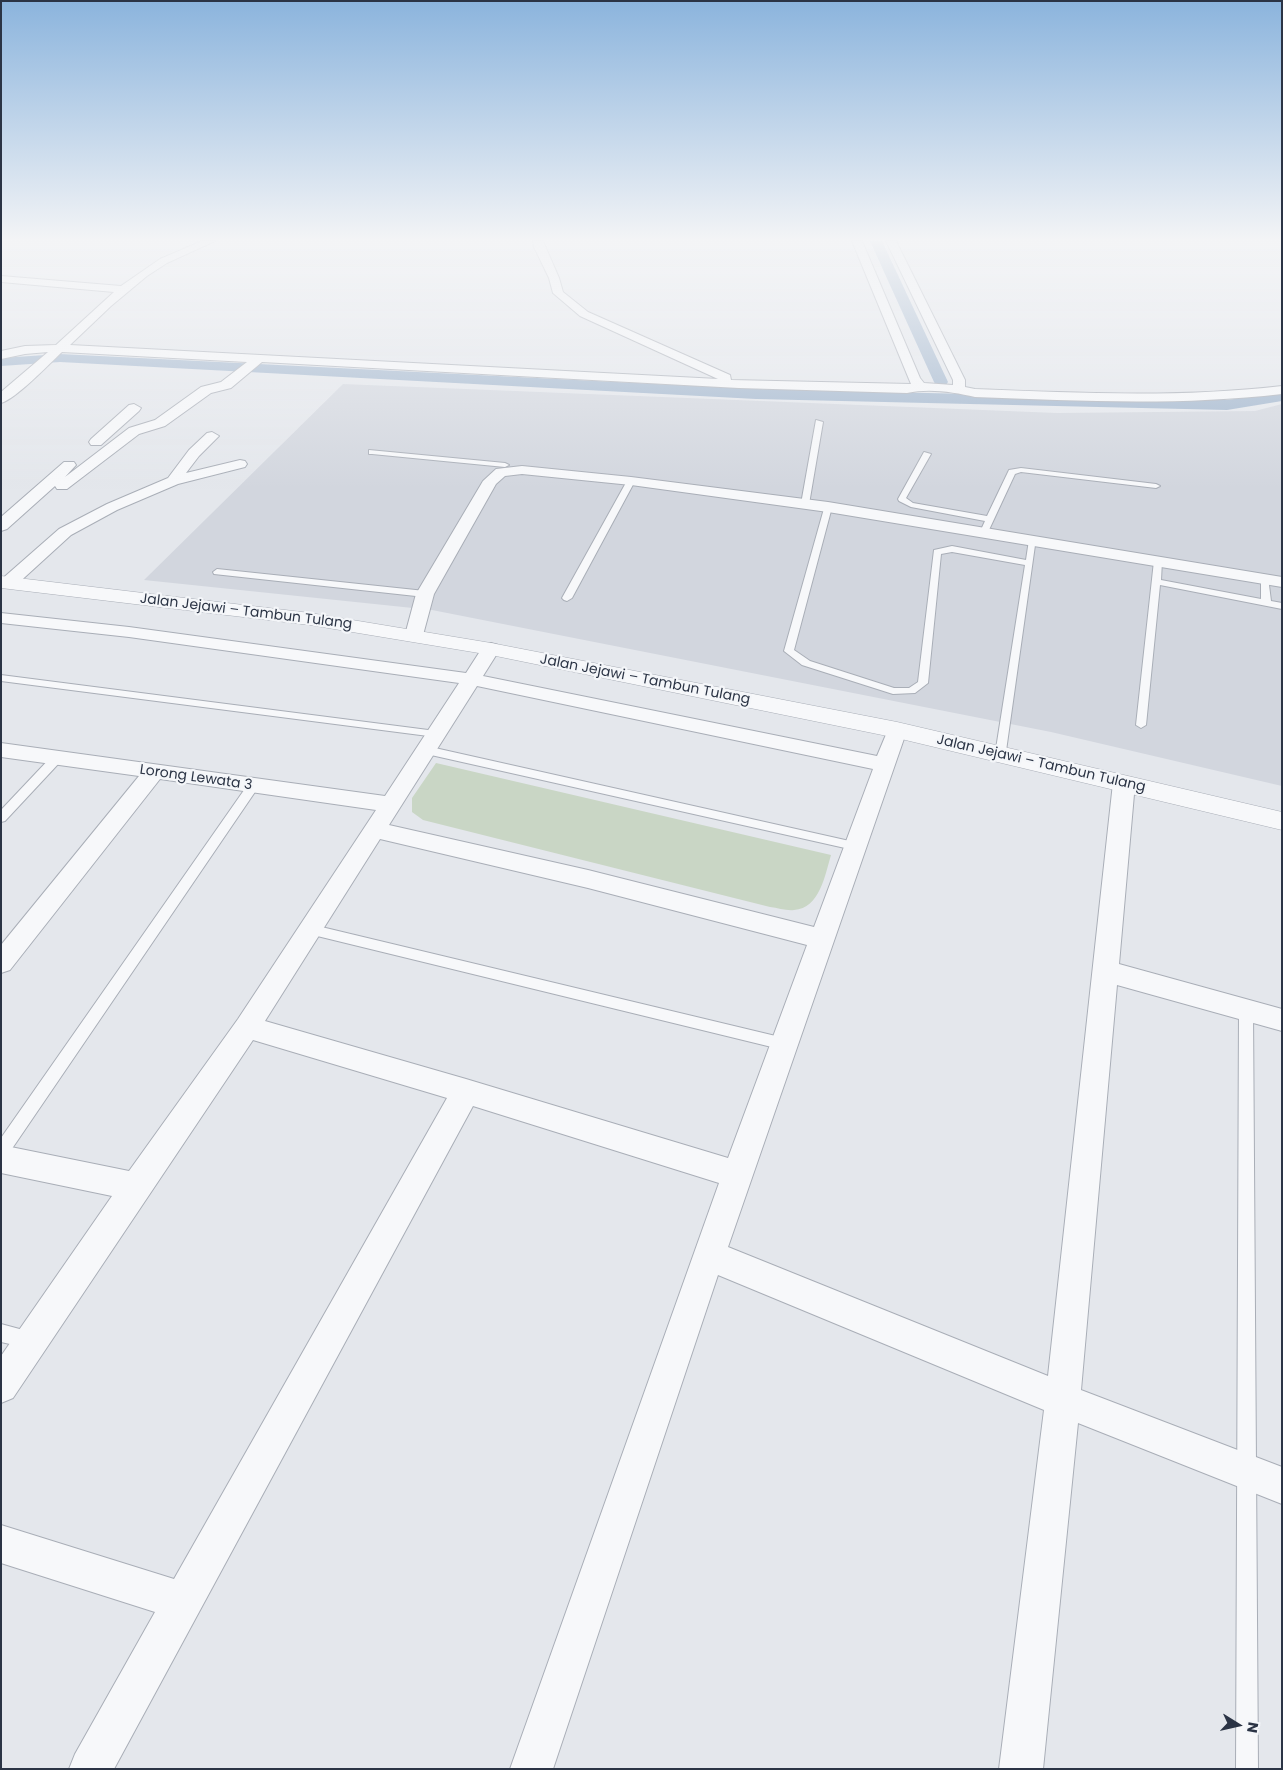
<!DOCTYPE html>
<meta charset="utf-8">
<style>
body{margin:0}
#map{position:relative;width:1283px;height:1770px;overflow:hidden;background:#e4e7ec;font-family:Poppins,sans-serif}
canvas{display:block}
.frame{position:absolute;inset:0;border:2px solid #2b3445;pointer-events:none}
.north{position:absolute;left:1213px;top:1700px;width:50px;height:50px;-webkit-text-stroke:4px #f4f6f9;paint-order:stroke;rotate:100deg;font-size:14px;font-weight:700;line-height:20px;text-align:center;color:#2b3445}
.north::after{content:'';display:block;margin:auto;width:18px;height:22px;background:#2b3445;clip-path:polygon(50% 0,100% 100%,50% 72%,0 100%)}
</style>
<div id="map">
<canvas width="1283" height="1770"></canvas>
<div class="frame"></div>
<div class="north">N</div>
</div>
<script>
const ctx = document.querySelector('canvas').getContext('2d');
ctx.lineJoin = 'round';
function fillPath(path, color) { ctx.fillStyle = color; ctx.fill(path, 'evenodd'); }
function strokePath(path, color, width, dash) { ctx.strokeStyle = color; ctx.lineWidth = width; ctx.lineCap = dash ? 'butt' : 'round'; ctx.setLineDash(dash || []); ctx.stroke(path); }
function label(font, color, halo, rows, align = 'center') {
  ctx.font = font + ' Poppins,sans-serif'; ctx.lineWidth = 4.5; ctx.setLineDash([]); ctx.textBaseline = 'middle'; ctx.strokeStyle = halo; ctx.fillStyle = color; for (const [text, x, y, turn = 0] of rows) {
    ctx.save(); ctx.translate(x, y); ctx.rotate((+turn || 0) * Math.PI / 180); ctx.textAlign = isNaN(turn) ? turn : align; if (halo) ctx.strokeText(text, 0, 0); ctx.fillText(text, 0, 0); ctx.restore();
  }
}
const built = new Path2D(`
 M 343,384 L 1057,413 L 1255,411 L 1282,404 L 1282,786 L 1051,732 L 432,610 L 144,580 Z`);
const green = new Path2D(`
 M 436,763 L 831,855 C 825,875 820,908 794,910 C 787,911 778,908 770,907 L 423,820 L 412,812 L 412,798 Z`);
const canal = new Path2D(`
 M 870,241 L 882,241 L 948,382 L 946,385 L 936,385 L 934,382 Z
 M 60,354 L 756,389 L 1227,400 L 1282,392 L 1282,401 L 1227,410 L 756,399 L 60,362 L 1,366 L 1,358 Z`);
const service = new Path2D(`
 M 816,420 L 823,422 L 809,504 L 805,506 L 801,504 Z
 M 369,450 L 505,463 L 509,465 L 505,467 L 372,454 L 369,454 Z
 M 924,452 L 931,454 L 906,498 L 913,503 L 987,516 L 1009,470 L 1021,468 L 1156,484 L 1160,486 L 1156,488 L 1021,472 L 1015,474 L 988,532 L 984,535 L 980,532 L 985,521 L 911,507 L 899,501 L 898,499 Z
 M 628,479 L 635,481 L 572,598 L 567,601 L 564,600 L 562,598 Z
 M 825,505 L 832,507 L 794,650 L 810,661 L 894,688 L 909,688 L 918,682 L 934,550 L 952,546 L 1026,560 L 1029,540 L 1036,538 L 1005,758 L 1001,759 L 995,755 L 1025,565 L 952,552 L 941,554 L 928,683 L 915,693 L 893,694 L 802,665 L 784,651 Z
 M 1158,558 L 1162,561 L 1161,580 L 1261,599 L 1261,579 L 1265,576 L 1268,577 L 1271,601 L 1282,603 L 1282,609 L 1160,585 L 1146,725 L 1141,728 L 1136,725 L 1154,561 Z
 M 217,569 L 425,591 L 430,594 L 425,597 L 214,574 L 213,572 Z
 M 1,675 L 436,731 L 441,734 L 436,737 L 1,681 Z
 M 426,746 L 854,842 L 860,846 L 854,850 L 422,753 L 421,750 Z
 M 57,754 L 63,758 L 61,761 L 5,821 L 1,822 L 1,810 L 53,755 Z
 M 253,782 L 257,783 L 259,786 L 257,789 L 7,1156 L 1,1158 L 1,1138 L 249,783 Z
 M 309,924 L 784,1038 L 789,1040 L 791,1044 L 789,1048 L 784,1050 L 309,934 L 304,933 L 302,929 L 304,925 Z
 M 1246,1004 L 1251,1006 L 1253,1010 L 1258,1769 L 1236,1769 L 1239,1010 L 1241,1006 Z
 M 1,1324 L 38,1334 L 41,1340 L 38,1346 L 32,1349 L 1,1342 Z`);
const minor = new Path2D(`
 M 202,241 L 215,241 L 167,263 L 147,276 L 111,306 L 70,345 L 718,379 L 580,316 L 553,293 L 549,278 L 534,247 L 533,241 L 543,241 L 559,278 L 563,292 L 588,312 L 730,375 L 731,380 L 911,384 L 852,241 L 862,241 L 920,378 L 924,383 L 953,385 L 953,380 L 886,241 L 896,241 L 965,380 L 965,387 L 975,389 C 1078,393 1179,398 1282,386 L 1282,394 C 1179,406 1078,401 975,397 C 954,392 929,388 907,393 L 739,388 L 262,362 L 231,388 L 211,393 L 165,426 L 139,434 L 67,489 L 57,489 L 55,486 L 7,529 L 1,531 L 1,517 L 64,462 L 74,462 L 76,465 L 65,477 L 129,428 L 155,420 L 201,387 L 221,382 L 247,362 L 62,352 C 50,363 16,399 1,403 L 1,392 L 48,352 L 25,354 L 1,359 L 1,351 L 25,346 L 56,345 L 114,292 L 1,282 L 1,276 L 121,286 L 160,259 Z
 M 134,404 L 141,408 L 139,411 L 101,445 L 91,445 L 89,442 L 91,439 L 129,405 Z
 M 212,432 L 219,436 L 199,456 L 186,473 L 240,460 L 245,461 L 247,464 L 245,467 L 178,484 L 117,510 L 71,535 L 14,587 L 8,588 L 2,587 L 2,579 L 59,529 L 107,504 L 168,478 L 189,450 L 207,433 Z
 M 522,466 L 631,477 L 828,502 L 1282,577 L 1282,587 L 828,512 L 631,485 L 522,474 L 505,476 L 496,484 L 434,594 L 423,635 L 420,639 L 414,640 L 408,639 L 405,635 L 416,594 L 483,481 L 496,469 Z
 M 1,613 L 129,627 L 466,673 L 484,645 L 491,643 L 498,645 L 500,649 L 483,676 L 877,756 L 890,725 L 897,724 L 904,725 L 907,730 L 728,1247 L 1048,1376 L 1113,783 L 1116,778 L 1124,776 L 1132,778 L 1135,783 L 1119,964 L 1282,1009 L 1282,1031 L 1117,985 L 1081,1390 L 1282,1467 L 1282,1504 L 1078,1423 L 1043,1769 L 999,1769 L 1044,1410 L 718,1275 L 553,1769 L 510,1769 L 719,1183 L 473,1106 L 114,1769 L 69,1769 L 75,1754 L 155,1612 L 1,1563 L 1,1525 L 174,1579 L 447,1098 L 253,1040 L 13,1398 L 1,1403 L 1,1356 L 112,1196 L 1,1173 L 1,1145 L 129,1171 L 238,1019 L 376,810 L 160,779 L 10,970 L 1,973 L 1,945 L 139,776 L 1,757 L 1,743 L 385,796 L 459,683 L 129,637 L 1,623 ZM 477,686 L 873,769 L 814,927 L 588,870 L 389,825 ZM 380,839 L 588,888 L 807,945 L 728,1158 L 466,1079 L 265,1021 Z`);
const tertiary = new Path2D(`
 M 1,576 L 310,613 L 491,643 L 897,722 L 1282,812 L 1282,830 L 897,738 L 491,655 L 310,625 L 1,588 Z`);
const streetNames = [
 ["Jalan Jejawi – Tambun Tulang",246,612,7],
 ["Jalan Jejawi – Tambun Tulang",645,680,11],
 ["Jalan Jejawi – Tambun Tulang",1041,764,13],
 ["Lorong Lewata 3",196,778,8]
];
fillPath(built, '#d2d6de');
fillPath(green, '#c9d6c5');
fillPath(canal, '#9fb4cc');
strokePath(service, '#a9aeb7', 2);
strokePath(minor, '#a9aeb7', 2);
strokePath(tertiary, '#a9aeb7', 1);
fillPath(service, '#f7f8fa');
fillPath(minor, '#f7f8fa');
fillPath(tertiary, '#f7f8fa');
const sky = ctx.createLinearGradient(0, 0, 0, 489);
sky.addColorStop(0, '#8bb4dd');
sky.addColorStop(0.49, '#f3f4f6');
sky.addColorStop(1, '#f3f4f600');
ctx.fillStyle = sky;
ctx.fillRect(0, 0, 1283, 489);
label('14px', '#2b3445', '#f4f6f9', streetNames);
</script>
